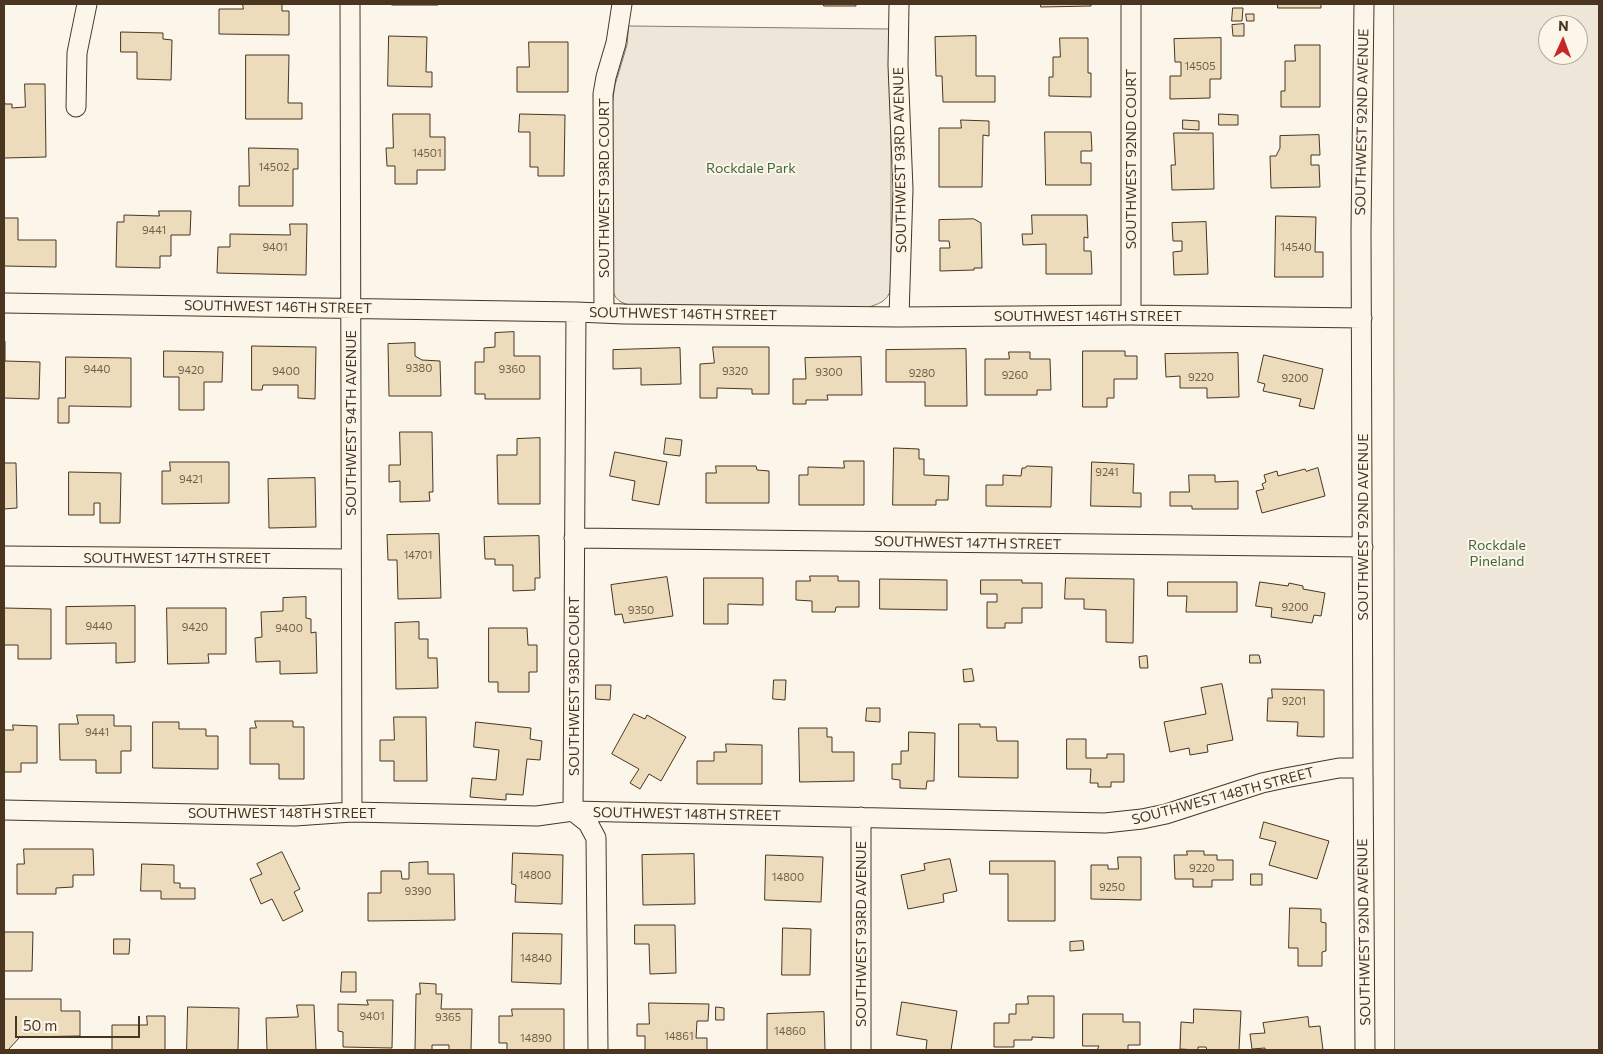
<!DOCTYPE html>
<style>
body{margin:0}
#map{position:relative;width:1603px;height:1054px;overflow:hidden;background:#fbf6e9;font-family:Commissioner,sans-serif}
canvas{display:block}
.frame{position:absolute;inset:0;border:5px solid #4a3520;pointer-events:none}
.north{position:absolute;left:1538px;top:15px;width:50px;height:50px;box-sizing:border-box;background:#fbf6e9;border:1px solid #b4a999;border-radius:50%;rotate:2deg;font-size:14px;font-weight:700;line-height:20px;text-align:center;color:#4a3520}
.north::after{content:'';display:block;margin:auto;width:18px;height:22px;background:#c62828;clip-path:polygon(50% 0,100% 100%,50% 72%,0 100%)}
.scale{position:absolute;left:15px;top:1016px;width:125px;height:22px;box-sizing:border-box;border:2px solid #4a3520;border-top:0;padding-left:6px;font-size:15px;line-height:18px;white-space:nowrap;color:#4a3520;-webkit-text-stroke:4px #fbf6e9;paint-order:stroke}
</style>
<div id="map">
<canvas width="1603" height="1054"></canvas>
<div class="frame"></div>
<div class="north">N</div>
<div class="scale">50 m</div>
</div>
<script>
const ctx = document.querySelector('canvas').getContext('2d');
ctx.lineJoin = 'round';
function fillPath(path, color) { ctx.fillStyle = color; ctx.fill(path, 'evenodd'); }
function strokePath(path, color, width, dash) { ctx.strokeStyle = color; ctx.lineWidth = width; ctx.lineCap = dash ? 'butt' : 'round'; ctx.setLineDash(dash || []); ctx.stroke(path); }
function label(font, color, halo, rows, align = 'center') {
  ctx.font = font + ' Commissioner,sans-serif'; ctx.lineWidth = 4; ctx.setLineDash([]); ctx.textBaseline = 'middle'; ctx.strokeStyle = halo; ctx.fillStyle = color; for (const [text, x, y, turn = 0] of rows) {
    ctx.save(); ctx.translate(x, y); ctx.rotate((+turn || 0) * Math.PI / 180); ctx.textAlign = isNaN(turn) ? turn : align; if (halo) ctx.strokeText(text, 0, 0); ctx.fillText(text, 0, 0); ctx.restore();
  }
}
const green = new Path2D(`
 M 1394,4 L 1599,4 L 1599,1050 L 1395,1050 ZM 1548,25 L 1578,25 L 1578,55 L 1548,55 Z
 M 629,26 L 891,29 L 891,288 C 888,302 878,304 866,308 L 635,306 C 624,304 616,302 613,291 L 612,105 L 615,85 L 627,45 Z`);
const building = new Path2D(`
 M 243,4 L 282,4 L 282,11 L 289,11 L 289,35 L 219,34 L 219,9 L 243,9 Z
 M 392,4 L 438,4 L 438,5 L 392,5 Z
 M 824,4 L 856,4 L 856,6 L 824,6 Z
 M 1041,4 L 1091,4 L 1091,6 L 1041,7 Z
 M 1278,4 L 1321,4 L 1321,8 L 1278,8 Z
 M 1233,8 L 1243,8 L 1242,21 L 1232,21 Z
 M 1246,14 L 1254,14 L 1254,21 L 1247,21 Z
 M 1244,24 L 1244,36 L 1233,36 L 1232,25 Z
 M 121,32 L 163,33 L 163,39 L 172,40 L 171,80 L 137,79 L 137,52 L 121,52 Z
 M 389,36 L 427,37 L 426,72 L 432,72 L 432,87 L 388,86 Z
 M 976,36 L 976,76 L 995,76 L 995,102 L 943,102 L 942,76 L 936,76 L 935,37 Z
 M 1060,38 L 1088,38 L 1088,73 L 1091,73 L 1091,97 L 1049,96 L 1049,77 L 1053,77 L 1053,57 L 1060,57 Z
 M 1221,38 L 1221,79 L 1210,79 L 1210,98 L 1170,99 L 1170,76 L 1181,76 L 1181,62 L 1175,62 L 1174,39 Z
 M 529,42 L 568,42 L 568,92 L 517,92 L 517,67 L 529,67 Z
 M 1295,45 L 1320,45 L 1320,107 L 1281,107 L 1281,91 L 1285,91 L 1285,61 L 1295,61 Z
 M 246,55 L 289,55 L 288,103 L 302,103 L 302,119 L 246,119 Z
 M 25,84 L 45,84 L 46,157 L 4,158 L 4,100 L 5,104 L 12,104 L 12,108 L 25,107 Z
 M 393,114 L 430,114 L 430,137 L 445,137 L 445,170 L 417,170 L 417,184 L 395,184 L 395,166 L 387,166 L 386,148 L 393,148 Z
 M 520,114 L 565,115 L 564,176 L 538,176 L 538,167 L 530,167 L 530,132 L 519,132 Z
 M 1219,114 L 1238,115 L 1238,125 L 1219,125 Z
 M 961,120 L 989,121 L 989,136 L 983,135 L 982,187 L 939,187 L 939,128 L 961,128 Z
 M 1183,120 L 1199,121 L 1199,130 L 1183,129 Z
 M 1045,132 L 1091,132 L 1092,151 L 1081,151 L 1081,163 L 1091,163 L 1091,185 L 1046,185 Z
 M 1174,133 L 1213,133 L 1214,189 L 1172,190 L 1171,165 L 1175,165 Z
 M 1319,135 L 1320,155 L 1311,155 L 1311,165 L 1319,165 L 1320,187 L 1271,188 L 1270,156 L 1276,156 L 1280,148 L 1280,136 Z
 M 249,148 L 298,149 L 298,169 L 293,169 L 293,206 L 239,206 L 239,186 L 249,186 Z
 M 159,211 L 191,211 L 190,235 L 171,235 L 171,256 L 160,256 L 160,268 L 116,267 L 117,222 L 124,222 L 124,215 L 159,216 Z
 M 1032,215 L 1087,215 L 1088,238 L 1084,237 L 1084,251 L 1091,251 L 1092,274 L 1046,274 L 1046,244 L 1023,245 L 1022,234 L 1032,234 Z
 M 1276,216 L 1316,217 L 1315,252 L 1323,252 L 1323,277 L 1275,277 Z
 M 4,218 L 18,218 L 18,240 L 56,240 L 56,267 L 4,266 Z
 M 974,219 L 981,223 L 982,268 L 974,268 L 974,270 L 940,271 L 940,248 L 950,248 L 949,241 L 939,241 L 939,220 Z
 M 1206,222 L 1208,274 L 1174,275 L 1173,252 L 1182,251 L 1182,241 L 1173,241 L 1172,223 Z
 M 290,224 L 307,224 L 306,275 L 217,273 L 218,247 L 230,247 L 230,234 L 290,235 Z
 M 514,332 L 514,356 L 540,356 L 540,399 L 485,399 L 485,394 L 475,394 L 475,362 L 484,362 L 484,348 L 495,347 L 495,333 Z
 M 4,341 L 5,341 L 5,361 L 40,362 L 39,399 L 4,398 Z
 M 415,343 L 415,356 L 422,360 L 440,361 L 441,396 L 389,396 L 388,344 Z
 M 252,346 L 316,347 L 315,399 L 298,398 L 298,385 L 263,385 L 262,390 L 252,390 Z
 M 713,347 L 769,347 L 769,394 L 752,394 L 752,389 L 717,388 L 717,398 L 700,398 L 700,364 L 714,363 Z
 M 680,348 L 681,384 L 641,385 L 641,368 L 613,369 L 613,350 Z
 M 966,349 L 967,406 L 925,406 L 925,382 L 886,382 L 886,350 Z
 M 164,351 L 223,352 L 222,382 L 204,382 L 204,410 L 179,410 L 179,377 L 164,377 Z
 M 1083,351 L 1125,351 L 1125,356 L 1137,356 L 1137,379 L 1114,379 L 1114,398 L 1107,398 L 1107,407 L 1083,407 Z
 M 1009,352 L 1030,352 L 1030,359 L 1050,359 L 1051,390 L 1037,390 L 1037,395 L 985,395 L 985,359 L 1009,359 Z
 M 1238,353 L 1239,397 L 1207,398 L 1207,388 L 1180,388 L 1180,376 L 1166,377 L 1165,354 Z
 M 1264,355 L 1323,369 L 1314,409 L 1299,406 L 1301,399 L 1263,391 L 1265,384 L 1258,382 Z
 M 66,357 L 131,358 L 131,407 L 69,406 L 69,423 L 58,423 L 58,398 L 65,398 Z
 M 861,357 L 862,395 L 827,395 L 828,400 L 806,400 L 806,404 L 793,404 L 793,379 L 806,379 L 805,358 Z
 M 400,432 L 432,432 L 433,492 L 429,492 L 430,501 L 400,502 L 400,481 L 389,482 L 389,465 L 400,465 Z
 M 540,438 L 540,504 L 498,504 L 497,455 L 517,455 L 517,439 Z
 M 666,438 L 682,440 L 680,456 L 664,454 Z
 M 894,448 L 919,449 L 919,459 L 924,459 L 924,475 L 949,476 L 948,500 L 936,500 L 936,505 L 893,505 Z
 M 615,452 L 667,462 L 659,505 L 632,500 L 635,481 L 610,476 Z
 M 844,461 L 864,461 L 864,505 L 799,505 L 799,475 L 808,475 L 808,467 L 844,468 Z
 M 170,462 L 229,462 L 229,503 L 162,504 L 162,471 L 170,471 Z
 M 1092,462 L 1134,464 L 1133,493 L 1141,493 L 1141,507 L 1091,506 Z
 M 4,463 L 16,463 L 17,508 L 4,509 Z
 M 716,466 L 756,466 L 757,470 L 769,471 L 769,503 L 706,503 L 706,473 L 716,473 Z
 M 1027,466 L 1052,467 L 1051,507 L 986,506 L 986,485 L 1003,485 L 1003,475 L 1021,476 L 1022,468 L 1025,468 Z
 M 1318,468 L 1325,496 L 1262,513 L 1256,491 L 1264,489 L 1262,484 L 1266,482 L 1264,475 L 1277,471 L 1278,476 L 1305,469 L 1306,471 Z
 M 69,472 L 121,473 L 120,523 L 100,523 L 100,503 L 94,503 L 94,515 L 69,515 Z
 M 1189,475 L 1215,475 L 1215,482 L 1238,481 L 1238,509 L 1192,509 L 1192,506 L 1170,506 L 1170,492 L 1189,492 Z
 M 315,478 L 316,527 L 269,528 L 268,479 Z
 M 439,534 L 441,598 L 398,599 L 397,560 L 388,560 L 387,535 Z
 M 539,536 L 540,578 L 535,578 L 535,590 L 513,591 L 513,565 L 495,565 L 495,559 L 485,559 L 484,537 Z
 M 810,576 L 838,576 L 838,581 L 859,581 L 859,607 L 836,607 L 835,612 L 812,612 L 812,601 L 796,600 L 796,581 L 810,581 Z
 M 667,577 L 673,616 L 624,623 L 622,614 L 615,615 L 611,585 Z
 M 704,578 L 763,578 L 763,605 L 728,604 L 728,624 L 704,624 Z
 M 1066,578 L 1134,579 L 1133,643 L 1106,642 L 1106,610 L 1084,609 L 1084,599 L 1065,599 Z
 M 880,579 L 947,580 L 947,610 L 880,609 Z
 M 981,580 L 1022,580 L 1022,583 L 1042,583 L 1042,608 L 1022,608 L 1022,623 L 1005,623 L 1005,628 L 987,628 L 987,602 L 997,602 L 997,594 L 981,594 Z
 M 1168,582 L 1237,582 L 1237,612 L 1186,612 L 1187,596 L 1168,596 Z
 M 1260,582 L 1288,586 L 1289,583 L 1303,586 L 1303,589 L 1325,593 L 1321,616 L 1314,615 L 1312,623 L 1271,617 L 1272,608 L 1256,606 Z
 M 306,597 L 306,618 L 311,619 L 311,633 L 316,632 L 317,673 L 280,674 L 280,661 L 256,662 L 255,638 L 262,637 L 261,612 L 283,611 L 283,598 Z
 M 135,606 L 135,662 L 116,663 L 116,643 L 66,644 L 66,607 Z
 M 4,608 L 51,609 L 51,659 L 18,659 L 18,645 L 4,645 Z
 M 167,608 L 226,608 L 226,654 L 208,654 L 209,663 L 168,664 Z
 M 419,622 L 419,639 L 428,639 L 428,658 L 437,658 L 438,688 L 396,689 L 395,623 Z
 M 489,628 L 527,628 L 528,645 L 537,645 L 537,672 L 529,672 L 529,692 L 498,692 L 498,682 L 489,682 Z
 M 1250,655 L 1259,655 L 1261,663 L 1250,663 Z
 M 1147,656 L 1148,668 L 1140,668 L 1139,657 Z
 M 972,669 L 974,681 L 964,682 L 963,670 Z
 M 774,680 L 786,680 L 785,700 L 773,699 Z
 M 1222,684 L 1233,740 L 1207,745 L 1208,752 L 1190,755 L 1189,748 L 1170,752 L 1164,722 L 1206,714 L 1201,688 Z
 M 596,685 L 611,685 L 610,700 L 596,699 Z
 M 1272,689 L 1324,690 L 1324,737 L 1297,736 L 1298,722 L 1267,721 L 1268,698 L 1272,698 Z
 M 867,708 L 880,708 L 880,722 L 866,721 Z
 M 634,714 L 645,719 L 647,715 L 686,737 L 661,781 L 649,774 L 640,789 L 630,783 L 639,769 L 612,754 Z
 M 77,715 L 114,715 L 114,726 L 131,726 L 131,751 L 121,751 L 121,773 L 96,773 L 96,760 L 60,760 L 59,724 L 78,724 Z
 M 394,717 L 426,717 L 427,781 L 394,781 L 394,761 L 380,761 L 380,740 L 394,740 Z
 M 255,721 L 293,721 L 293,727 L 304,727 L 304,779 L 279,779 L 279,764 L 250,764 L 250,728 L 256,728 Z
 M 153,722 L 179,722 L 179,729 L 206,729 L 206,736 L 218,736 L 218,769 L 153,768 Z
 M 476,722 L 531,728 L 530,739 L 542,741 L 540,760 L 527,759 L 523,795 L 506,794 L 506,800 L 470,797 L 472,778 L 496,780 L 499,750 L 474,747 Z
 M 959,724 L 980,724 L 980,727 L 996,727 L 997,741 L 1018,741 L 1018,778 L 959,777 Z
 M 13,725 L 37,726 L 37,763 L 21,763 L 21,772 L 4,772 L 4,730 L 13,730 Z
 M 799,728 L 827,728 L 827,737 L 832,737 L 832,752 L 854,752 L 854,781 L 800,782 Z
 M 909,732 L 935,733 L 934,781 L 927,781 L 926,789 L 900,788 L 900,780 L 892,779 L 892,764 L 901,764 L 901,751 L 908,751 Z
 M 1067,739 L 1086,739 L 1086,758 L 1107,758 L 1107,754 L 1124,754 L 1124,782 L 1111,782 L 1111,787 L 1098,787 L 1098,783 L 1090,783 L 1091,769 L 1067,769 Z
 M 726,744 L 762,745 L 762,784 L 697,784 L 697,761 L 714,761 L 714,752 L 726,752 Z
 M 1264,822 L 1329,841 L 1317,879 L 1269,865 L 1276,842 L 1260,838 Z
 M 24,849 L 93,849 L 94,875 L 73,875 L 73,887 L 56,888 L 56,894 L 17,894 L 17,864 L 24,864 Z
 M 1187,851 L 1204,851 L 1204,855 L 1217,855 L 1217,860 L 1233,860 L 1233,880 L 1212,880 L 1212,887 L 1193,887 L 1193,879 L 1175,879 L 1174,855 L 1187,855 Z
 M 282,852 L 300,889 L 294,892 L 303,911 L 283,921 L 272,899 L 261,904 L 250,879 L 262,874 L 257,864 Z
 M 513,853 L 563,855 L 562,904 L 515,902 L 516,885 L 512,884 Z
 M 694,854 L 695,904 L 643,905 L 642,855 Z
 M 766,855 L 823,857 L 821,902 L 765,900 Z
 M 1118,857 L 1141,857 L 1141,900 L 1091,899 L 1091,865 L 1108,865 L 1108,869 L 1118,869 Z
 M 950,859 L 957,891 L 943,894 L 944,902 L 908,909 L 901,875 L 925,870 L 924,864 Z
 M 990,861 L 1055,861 L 1055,921 L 1008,921 L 1008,874 L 990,874 Z
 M 428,862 L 428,874 L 454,874 L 455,920 L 368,921 L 368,893 L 381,893 L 381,871 L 401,871 L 402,879 L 409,879 L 409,863 Z
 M 142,864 L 174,865 L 174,883 L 180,883 L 180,888 L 195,888 L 195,899 L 161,899 L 161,891 L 141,891 Z
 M 1251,874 L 1262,874 L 1262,885 L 1251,885 Z
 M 1290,908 L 1321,909 L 1321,922 L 1326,923 L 1326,951 L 1322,952 L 1322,966 L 1298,966 L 1298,948 L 1289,948 Z
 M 635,925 L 675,925 L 676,973 L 650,974 L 649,944 L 635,944 Z
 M 783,928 L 811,929 L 810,975 L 782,975 Z
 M 4,932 L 33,932 L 32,971 L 4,971 Z
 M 513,933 L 562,934 L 561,984 L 512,982 Z
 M 114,939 L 130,939 L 129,954 L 114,954 Z
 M 1083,941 L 1084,950 L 1070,951 L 1070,942 Z
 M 342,972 L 356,972 L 356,992 L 341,992 Z
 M 420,983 L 436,984 L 436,994 L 442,994 L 441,1009 L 472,1009 L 471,1050 L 449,1050 L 449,1045 L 432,1045 L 432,1050 L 415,1050 L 416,994 L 420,994 Z
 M 1028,996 L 1054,996 L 1054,1038 L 1032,1037 L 1032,1040 L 1014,1040 L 1014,1047 L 994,1047 L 994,1023 L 1009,1023 L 1009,1014 L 1016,1014 L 1016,1004 L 1028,1004 Z
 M 4,999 L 61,999 L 61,1011 L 80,1011 L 80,1036 L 20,1037 L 8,1050 L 4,1050 Z
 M 367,1000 L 393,1000 L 392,1048 L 343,1047 L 343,1032 L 338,1031 L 338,1004 L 368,1005 Z
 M 902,1002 L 957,1011 L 951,1050 L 926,1050 L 927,1040 L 897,1035 Z
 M 649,1003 L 709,1004 L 708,1021 L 697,1021 L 696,1038 L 707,1038 L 707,1050 L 645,1050 L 645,1036 L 637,1036 L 637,1024 L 649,1024 Z
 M 297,1005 L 314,1005 L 316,1050 L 267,1050 L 266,1018 L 298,1017 Z
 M 188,1007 L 239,1008 L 238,1050 L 187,1050 Z
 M 716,1007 L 724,1008 L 724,1020 L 716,1020 Z
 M 512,1009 L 564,1009 L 564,1050 L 507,1050 L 507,1043 L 499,1043 L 499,1016 L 512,1016 Z
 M 1194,1009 L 1241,1011 L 1239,1050 L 1207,1050 L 1206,1047 L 1198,1047 L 1198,1050 L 1180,1049 L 1181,1022 L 1193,1023 Z
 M 824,1012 L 825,1050 L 767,1050 L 767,1014 Z
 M 1083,1014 L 1123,1014 L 1123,1022 L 1140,1022 L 1140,1045 L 1128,1045 L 1128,1050 L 1097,1050 L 1099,1046 L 1083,1046 Z
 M 147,1016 L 165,1016 L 165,1050 L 112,1050 L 112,1025 L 147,1025 Z
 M 1308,1017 L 1309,1027 L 1320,1026 L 1323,1050 L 1265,1050 L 1265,1048 L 1252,1049 L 1250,1034 L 1265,1033 L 1263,1023 Z`);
const minor = new Path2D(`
 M 350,4 L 352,812
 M 899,4 L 898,65 L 903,189 L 899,317
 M 1131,4 L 1131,315
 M 1364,4 L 1361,230 L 1363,768 L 1365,1050
 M 76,107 L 77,53 L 87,4
 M 4,303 L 576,312 L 624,314 L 899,317 L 1131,315 L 1362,318
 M 604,313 L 603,94 L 606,77 L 616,43 L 622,4
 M 574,538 L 1363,547
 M 4,556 L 351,559
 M 4,810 L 295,816 L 352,812 L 537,816 L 573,811 L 1105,823 L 1142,819 L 1166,814 L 1262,783 L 1285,778 L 1339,768 L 1363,768
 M 573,811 L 576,312
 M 573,811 L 588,823 L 596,838 L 598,1050
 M 861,817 L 861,1050`);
const numberNames = [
 ["14505",1200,66],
 ["14501",427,153],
 ["14502",274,167],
 ["9441",154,230],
 ["9401",275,247],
 ["14540",1296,247],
 ["9380",419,368],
 ["9440",97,369],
 ["9360",512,369],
 ["9420",191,370],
 ["9400",286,371],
 ["9320",735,371],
 ["9300",829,372],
 ["9280",922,373],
 ["9260",1015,375],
 ["9220",1201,377],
 ["9200",1295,378],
 ["9241",1107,472],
 ["9421",191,479],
 ["14701",418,555],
 ["9200",1295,607],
 ["9350",641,610],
 ["9440",99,626],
 ["9420",195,627],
 ["9400",289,628],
 ["9201",1294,701],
 ["9441",97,732],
 ["9220",1202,868],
 ["14800",535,875],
 ["14800",788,877],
 ["9250",1112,887],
 ["9390",418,891],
 ["14840",536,958],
 ["9401",372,1016],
 ["9365",448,1017],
 ["14860",790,1031],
 ["14861",679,1036],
 ["14890",536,1038]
];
const streetNames = [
 ["SOUTHWEST 92ND AVENUE",1362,122,-89],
 ["SOUTHWEST 92ND COURT",1131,159,-90],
 ["SOUTHWEST 93RD AVENUE",900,160,-91],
 ["SOUTHWEST 93RD COURT",604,188,-90],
 ["SOUTHWEST 146TH STREET",278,307,1],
 ["SOUTHWEST 146TH STREET",683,314,1],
 ["SOUTHWEST 146TH STREET",1088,316],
 ["SOUTHWEST 94TH AVENUE",351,423,-90],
 ["SOUTHWEST 92ND AVENUE",1363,527,-90],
 ["SOUTHWEST 147TH STREET",968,543,1],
 ["SOUTHWEST 147TH STREET",177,558],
 ["SOUTHWEST 93RD COURT",574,686,-90],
 ["SOUTHWEST 148TH STREET",1223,796,-15],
 ["SOUTHWEST 148TH STREET",282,813],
 ["SOUTHWEST 148TH STREET",687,814,1],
 ["SOUTHWEST 92ND AVENUE",1364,932,-91],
 ["SOUTHWEST 93RD AVENUE",861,934,-90]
];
const parkNames = [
 ["Rockdale Park",751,168],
 ["Rockdale",1497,545],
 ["Pineland",1497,561]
];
fillPath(green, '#ede6d9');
strokePath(green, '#887966', 1);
fillPath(building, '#ecdcbc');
strokePath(building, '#4a3520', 1);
strokePath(minor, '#4a3520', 21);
strokePath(minor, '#fbf6e9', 19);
label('11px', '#725f47', null, numberNames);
label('14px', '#4a3520', '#fbf6e9', streetNames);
label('14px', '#436837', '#fbf6e9', parkNames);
</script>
